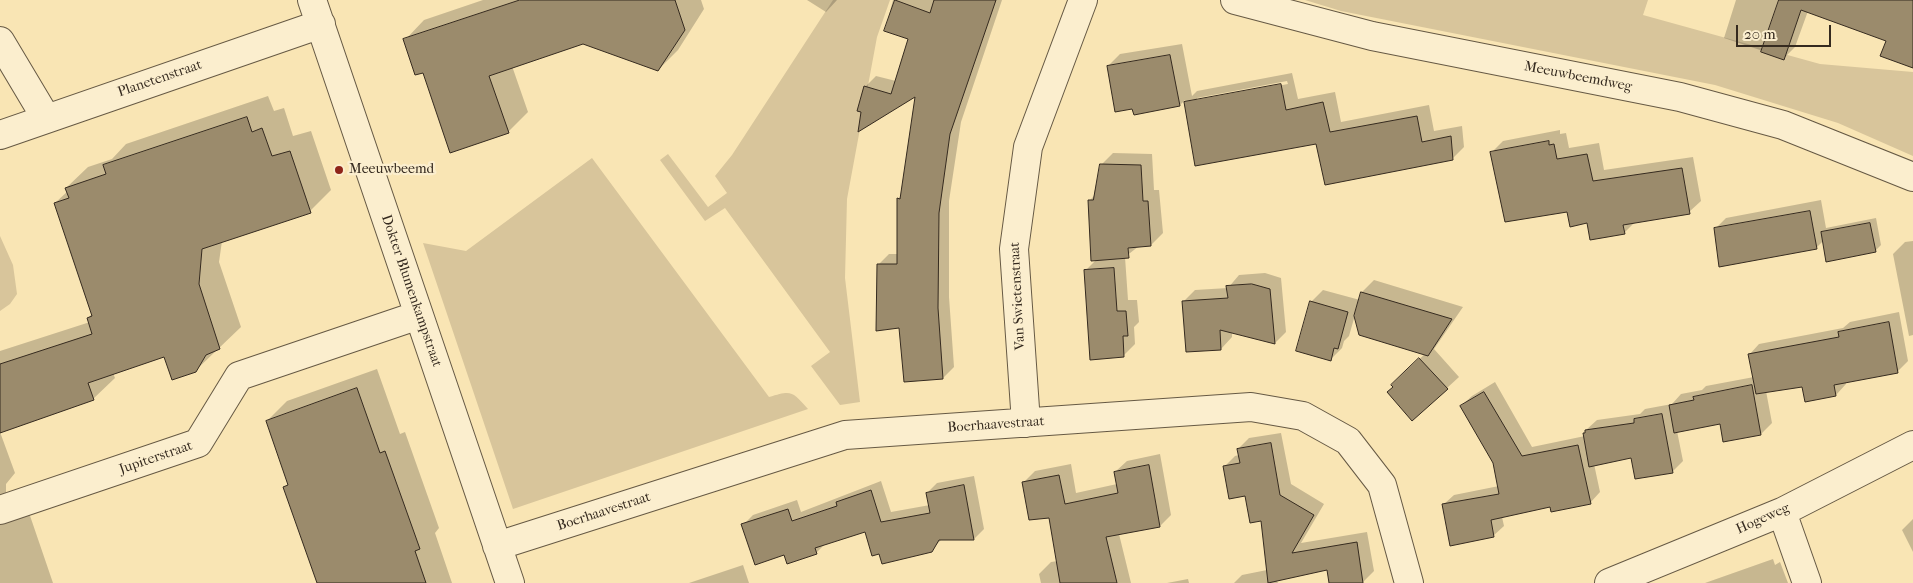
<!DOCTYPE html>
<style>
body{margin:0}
#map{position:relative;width:1913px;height:583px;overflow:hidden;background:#f9e5b4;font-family:"IM FELL French Canon",serif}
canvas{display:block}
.scale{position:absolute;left:1736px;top:25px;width:95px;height:22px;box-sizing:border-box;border:2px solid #352a1f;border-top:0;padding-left:6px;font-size:15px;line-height:18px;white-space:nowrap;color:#352a1f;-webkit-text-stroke:4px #fbeece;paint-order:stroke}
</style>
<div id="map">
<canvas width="1913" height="583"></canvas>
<div class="scale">20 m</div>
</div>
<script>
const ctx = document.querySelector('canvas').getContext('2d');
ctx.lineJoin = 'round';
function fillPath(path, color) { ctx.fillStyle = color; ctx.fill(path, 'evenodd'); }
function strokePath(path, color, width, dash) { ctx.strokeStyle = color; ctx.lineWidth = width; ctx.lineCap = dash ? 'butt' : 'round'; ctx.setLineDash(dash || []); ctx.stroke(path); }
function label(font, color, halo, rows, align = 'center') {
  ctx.font = font + ' "IM FELL French Canon",serif'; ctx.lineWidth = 4.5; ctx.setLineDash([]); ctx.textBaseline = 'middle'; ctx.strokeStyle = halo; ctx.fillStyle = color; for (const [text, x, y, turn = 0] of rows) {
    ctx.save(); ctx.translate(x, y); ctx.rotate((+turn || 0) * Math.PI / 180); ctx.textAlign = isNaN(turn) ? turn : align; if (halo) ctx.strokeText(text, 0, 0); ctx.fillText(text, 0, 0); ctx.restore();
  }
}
const green = new Path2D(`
 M 833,0 L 890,0 L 877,37 L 847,199 L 845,278 L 860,402 L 840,405 L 811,366 L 830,352 L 725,208 L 705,221 L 660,160 L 668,154 L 708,207 L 727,193 L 715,176 L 732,155 Z
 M 1305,0 L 1648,0 L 1643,15 L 1820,64 L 1913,72 L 1913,156 L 1838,123 L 1715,85 L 1341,11 Z
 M 592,158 L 769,397 C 792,390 792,391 808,409 L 513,509 L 423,243 L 466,251 Z
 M 0,236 L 13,265 L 17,294 L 10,304 L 0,311 Z`);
const shadow = new Path2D(`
 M 483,0 L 701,0 L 704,9 L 678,50 L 658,70 L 583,42 L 512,66 L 528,112 L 508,132 L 424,71 L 405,40 L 424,20 Z
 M 807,0 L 837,0 L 826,12 Z
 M 893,0 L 1002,0 L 961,122 L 949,201 L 949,297 L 954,367 L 943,378 L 878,265 L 889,254 L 898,254 L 898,199 L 902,195 L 916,94 L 860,129 L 865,87 L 876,76 L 896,81 L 910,38 L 885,30 Z
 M 1736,0 L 1913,0 L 1913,66 L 1887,40 L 1808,11 L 1795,47 L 1784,58 L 1724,38 Z
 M 1182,44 L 1192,96 L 1197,91 L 1292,73 L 1298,99 L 1335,92 L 1341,122 L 1429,105 L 1434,131 L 1462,126 L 1464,147 L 1452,159 L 1317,143 L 1196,164 L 1185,100 L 1180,105 L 1108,66 L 1120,54 ZM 1287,81 L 1288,84 L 1197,101 L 1197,98 Z
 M 268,96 L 274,111 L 284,108 L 293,136 L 311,131 L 331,190 L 310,211 L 222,241 L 219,262 L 241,327 L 195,371 L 165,355 L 113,373 L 115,378 L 93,399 L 0,432 L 15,473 L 6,484 L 6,494 L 26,504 L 53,583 L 0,583 L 0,351 L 90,322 L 88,318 L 92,314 L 55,203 L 68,191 L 66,188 L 88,167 L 112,159 L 126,144 Z
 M 1560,130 L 1560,134 L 1566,133 L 1569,148 L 1599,143 L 1604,170 L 1693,157 L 1701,201 L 1689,212 L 1635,222 L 1624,233 L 1588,222 L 1568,210 L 1491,153 L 1503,141 Z
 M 1113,153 L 1152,154 L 1154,190 L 1159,190 L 1163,233 L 1151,245 L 1139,246 L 1125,257 L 1128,300 L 1137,300 L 1139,322 L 1134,327 L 1135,344 L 1123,356 L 1085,271 L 1096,260 L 1089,201 L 1096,194 L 1101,165 Z
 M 1821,200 L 1826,228 L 1876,218 L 1881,245 L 1875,251 L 1823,241 L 1816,248 L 1715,229 L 1726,218 Z
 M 1913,241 L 1913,335 L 1909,336 L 1893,254 L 1905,242 Z
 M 1265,273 L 1281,278 L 1286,332 L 1275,343 L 1232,332 L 1232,337 L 1221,349 L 1183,302 L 1195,290 L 1228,288 L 1239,275 Z
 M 1374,280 L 1463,307 L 1434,349 L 1459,377 L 1447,388 L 1394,387 L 1404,373 L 1425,354 L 1355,315 L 1349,336 L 1344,341 L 1342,348 L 1330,360 L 1312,301 L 1323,290 L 1360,300 L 1362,292 Z
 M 1899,312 L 1908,361 L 1897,372 L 1846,382 L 1846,384 L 1836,395 L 1806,401 L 1803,385 L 1766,391 L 1772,423 L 1761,434 L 1721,423 L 1677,431 L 1683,461 L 1672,472 L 1632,456 L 1594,464 L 1600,492 L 1590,503 L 1551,505 L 1502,517 L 1504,526 L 1493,536 L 1443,505 L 1454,495 L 1499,486 L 1494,462 L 1461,406 L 1472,396 L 1495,382 L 1532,447 L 1585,436 L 1586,430 L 1597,420 L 1640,414 L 1645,409 L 1672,404 L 1681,394 L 1702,390 L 1706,386 L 1754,377 L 1749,355 L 1759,344 L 1843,328 L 1850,322 Z
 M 377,369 L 400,434 L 405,432 L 439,528 L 435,533 L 452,583 L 318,583 L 285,487 L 289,483 L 267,421 L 287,401 Z
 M 1281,433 L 1291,484 L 1324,504 L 1301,543 L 1367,532 L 1374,571 L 1363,582 L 1331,583 L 1328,568 L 1277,581 L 1278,583 L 1234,583 L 1242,575 L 1267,570 L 1262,519 L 1224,467 L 1235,456 L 1239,455 L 1238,449 L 1249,438 Z
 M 1160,454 L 1171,515 L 1160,526 L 1119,534 L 1131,583 L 1041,583 L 1039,574 L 1051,562 L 1058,561 L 1050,516 L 1024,482 L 1035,471 L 1071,464 L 1076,493 L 1117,484 L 1115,472 L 1127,461 Z
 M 974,476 L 984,529 L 974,539 L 942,539 L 931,550 L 880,552 L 866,530 L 826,543 L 816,553 L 785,554 L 743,525 L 753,515 L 797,500 L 801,512 L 881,481 L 891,512 L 930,505 L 927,493 L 937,483 Z
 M 1913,519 L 1913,552 L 1902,530 Z
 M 1773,559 L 1775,565 L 1780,562 L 1788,583 L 1705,583 Z
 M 743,565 L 749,583 L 689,583 Z
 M 1188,579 L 1189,583 L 1167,583 Z`);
const building = new Path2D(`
 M 520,0 L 675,0 L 685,30 L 658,71 L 583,44 L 489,76 L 509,133 L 450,153 L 423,73 L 415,75 L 403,39 Z
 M 895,0 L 930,13 L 934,0 L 996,0 L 950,134 L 939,213 L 938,308 L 943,379 L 904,382 L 899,328 L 876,331 L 877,264 L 897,264 L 897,198 L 900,199 L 915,97 L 858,132 L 861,112 L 857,111 L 864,86 L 891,94 L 908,39 L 884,31 Z
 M 1779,0 L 1913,0 L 1913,68 L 1880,56 L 1886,41 L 1801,10 L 1784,60 L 1761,52 Z
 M 1170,55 L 1180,106 L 1134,115 L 1132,109 L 1115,112 L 1107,66 Z
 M 1281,84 L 1286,110 L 1323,102 L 1330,132 L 1417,116 L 1422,142 L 1451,136 L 1453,160 L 1325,185 L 1316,144 L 1195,166 L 1184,102 Z
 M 247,117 L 252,132 L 262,128 L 272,156 L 290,151 L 311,213 L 202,249 L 199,284 L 220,349 L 206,355 L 196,372 L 172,380 L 164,357 L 88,383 L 94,400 L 0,433 L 0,364 L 92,334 L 87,318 L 92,316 L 54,203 L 69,198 L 65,188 L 106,174 L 103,165 Z
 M 1549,141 L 1549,145 L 1554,144 L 1557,159 L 1587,154 L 1593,181 L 1682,168 L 1690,214 L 1623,225 L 1625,234 L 1590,240 L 1587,223 L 1570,227 L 1567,212 L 1505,222 L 1490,152 Z
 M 1100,164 L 1141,165 L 1143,201 L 1148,201 L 1151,246 L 1128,248 L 1129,258 L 1091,261 L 1088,200 L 1093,200 Z
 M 1810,211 L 1817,249 L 1719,267 L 1714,228 Z
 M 1870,223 L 1876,252 L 1826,262 L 1821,232 Z
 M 1114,268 L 1117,311 L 1126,311 L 1128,336 L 1123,336 L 1124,357 L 1090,360 L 1084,270 Z
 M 1252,284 L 1270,289 L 1275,344 L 1220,330 L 1221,350 L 1186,352 L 1182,301 L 1228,298 L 1226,286 Z
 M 1361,292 L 1452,319 L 1428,356 L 1359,335 L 1354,316 Z
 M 1310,301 L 1348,312 L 1338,349 L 1334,348 L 1331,361 L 1296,351 Z
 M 1889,322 L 1898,373 L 1834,385 L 1836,396 L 1805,402 L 1802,387 L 1756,394 L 1748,354 L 1839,337 L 1838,332 Z
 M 1419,358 L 1448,389 L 1412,421 L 1387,392 L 1393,387 L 1391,385 Z
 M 1752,385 L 1761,435 L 1723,442 L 1720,424 L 1674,433 L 1669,405 L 1694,400 L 1693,397 Z
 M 357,388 L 380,453 L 385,451 L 420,549 L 415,551 L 426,583 L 317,583 L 283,487 L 288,485 L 266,421 Z
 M 1484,392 L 1522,456 L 1578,445 L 1591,504 L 1551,512 L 1550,507 L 1491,520 L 1494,537 L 1450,546 L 1442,504 L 1499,494 L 1493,463 L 1460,406 Z
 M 1662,414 L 1673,473 L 1635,479 L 1631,458 L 1589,467 L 1583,433 L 1585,433 L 1585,430 L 1634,423 L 1634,419 Z
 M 1271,443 L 1280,495 L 1314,515 L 1292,553 L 1357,542 L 1363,583 L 1329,583 L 1327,570 L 1268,583 L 1261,521 L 1250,523 L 1245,496 L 1229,499 L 1223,466 L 1240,463 L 1237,449 Z
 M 1149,465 L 1160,527 L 1106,537 L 1117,583 L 1060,583 L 1049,518 L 1029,520 L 1022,482 L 1059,475 L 1065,504 L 1118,493 L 1114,472 Z
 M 964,485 L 974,540 L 939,540 L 932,552 L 882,564 L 879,554 L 872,556 L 865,532 L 815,548 L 817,554 L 787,564 L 784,555 L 755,565 L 741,524 L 788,509 L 792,521 L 837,506 L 836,502 L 871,490 L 881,522 L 930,513 L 926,493 Z`);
const minor = new Path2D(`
 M 312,0 L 510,583
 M 1235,0 L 1372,36 L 1680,97 L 1783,125 L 1913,177
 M 0,41 L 46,118
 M 0,135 L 321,24
 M 1026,423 L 1014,249 L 1028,147 L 1083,0
 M 0,510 L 198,443 L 239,376 L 419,315
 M 1782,512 L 1807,583
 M 497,546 L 845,435 L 1251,407 L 1303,416 L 1348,441 L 1382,485 L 1409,583
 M 1609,583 L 1782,512 L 1913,445`);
const markers = [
 [339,170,5,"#8f2418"]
];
const streetNames = [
 ["Meeuwbeemdweg",1578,77,11],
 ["Planetenstraat",160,79,-19],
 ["Dokter Blumenkampstraat",411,291,71],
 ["Van Swietenstraat",1018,296,-93],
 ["Boerhaavestraat",996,425,-4],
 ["Jupiterstraat",156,458,-19],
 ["Boerhaavestraat",604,512,-18],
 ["Hogeweg",1763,519,-24]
];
const poiNames = [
 ["Meeuwbeemd",349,170]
];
fillPath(green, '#d8c59b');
fillPath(shadow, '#0003');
fillPath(building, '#9b8b6c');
strokePath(building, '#352a1f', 1);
strokePath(minor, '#665944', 30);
strokePath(minor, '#fbeece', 28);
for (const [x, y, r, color] of markers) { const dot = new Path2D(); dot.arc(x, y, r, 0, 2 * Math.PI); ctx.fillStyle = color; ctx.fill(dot); strokePath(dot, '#fbeece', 2); }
label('14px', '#352a1f', '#fbeece', streetNames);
label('14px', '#352a1f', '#fbeece', poiNames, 'left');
</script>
